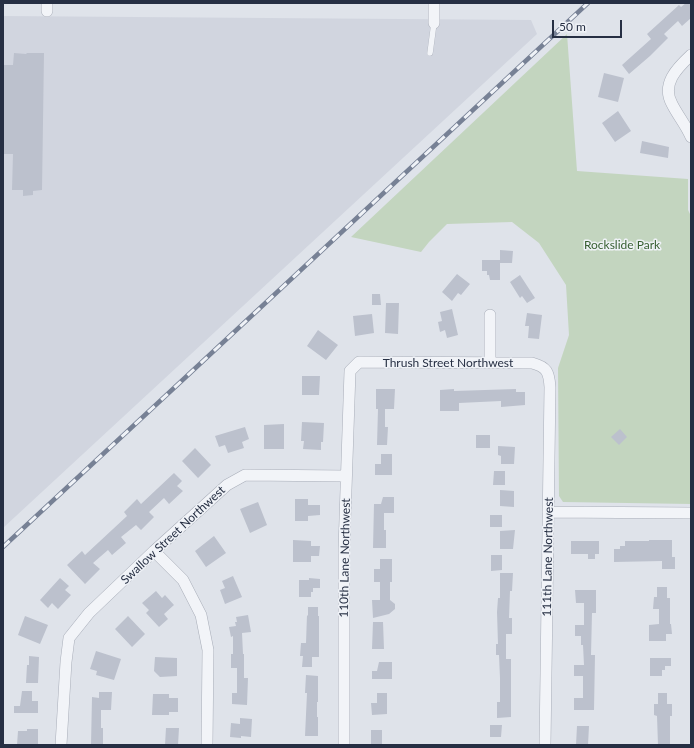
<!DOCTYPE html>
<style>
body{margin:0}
#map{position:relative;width:694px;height:748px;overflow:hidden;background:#dfe3ea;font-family:Lato,sans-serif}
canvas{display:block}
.frame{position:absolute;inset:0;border:4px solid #262f43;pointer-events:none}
.scale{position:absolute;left:552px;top:20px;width:70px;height:18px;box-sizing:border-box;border:2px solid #262f43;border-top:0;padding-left:5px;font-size:12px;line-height:14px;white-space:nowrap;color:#262f43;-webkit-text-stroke:3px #eff2f7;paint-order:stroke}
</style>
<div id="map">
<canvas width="694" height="748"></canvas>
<div class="frame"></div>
<div class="scale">50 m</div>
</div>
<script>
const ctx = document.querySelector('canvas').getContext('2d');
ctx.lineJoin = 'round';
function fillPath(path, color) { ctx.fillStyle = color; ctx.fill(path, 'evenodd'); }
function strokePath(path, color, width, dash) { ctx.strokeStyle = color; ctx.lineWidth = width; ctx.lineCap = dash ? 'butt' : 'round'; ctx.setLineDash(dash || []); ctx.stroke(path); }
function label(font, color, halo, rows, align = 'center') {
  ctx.font = font + ' Lato,sans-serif'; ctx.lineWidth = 3; ctx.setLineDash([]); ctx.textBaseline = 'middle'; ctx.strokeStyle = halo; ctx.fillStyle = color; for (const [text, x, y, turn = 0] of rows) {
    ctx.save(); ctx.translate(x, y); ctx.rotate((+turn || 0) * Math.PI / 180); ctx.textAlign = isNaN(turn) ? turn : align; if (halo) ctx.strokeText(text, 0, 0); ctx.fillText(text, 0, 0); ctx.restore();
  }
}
const built = new Path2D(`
 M 3,16 L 531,20 L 537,34 L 3,528 Z`);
const green = new Path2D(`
 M 567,34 L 577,171 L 688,179 L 688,210 L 691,216 L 691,504 L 563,502 L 559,496 L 558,368 L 569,335 L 566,285 L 539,243 L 512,222 L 447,224 L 429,242 L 421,252 L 351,237 Z`);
const building = new Path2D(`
 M 686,3 L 691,3 L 691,18 L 682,26 L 678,21 L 664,34 L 668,38 L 650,56 L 629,74 L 622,65 L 651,39 L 647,34 L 679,5 L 681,7 Z
 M 14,53 L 26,54 L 27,53 L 44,53 L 42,190 L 33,191 L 33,195 L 23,196 L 23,190 L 12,190 L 13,154 L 3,154 L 3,65 L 13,65 Z
 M 604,73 L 624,78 L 618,102 L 598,97 Z
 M 618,111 L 631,131 L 615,142 L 602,123 Z
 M 642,141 L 669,147 L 668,158 L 640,153 Z
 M 500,250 L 513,251 L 512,263 L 500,263 Z
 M 482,260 L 500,260 L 500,280 L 490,280 L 489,275 L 487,275 L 487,271 L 482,271 Z
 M 457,274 L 470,284 L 461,295 L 458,293 L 452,301 L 442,292 Z
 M 520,275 L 535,298 L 527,303 L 522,296 L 520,298 L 510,282 Z
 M 372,294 L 380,294 L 381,305 L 372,305 Z
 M 386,303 L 399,303 L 398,334 L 385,333 Z
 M 452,309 L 458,335 L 447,338 L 445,330 L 440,332 L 438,322 L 442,321 L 440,312 Z
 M 527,313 L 542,315 L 539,339 L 528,338 L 529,326 L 525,326 Z
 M 372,314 L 374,333 L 355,336 L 353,316 Z
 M 318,330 L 338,345 L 326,360 L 307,346 Z
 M 302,376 L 320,376 L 319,395 L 302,395 Z
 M 376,389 L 395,389 L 394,409 L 385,409 L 385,427 L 388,427 L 387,445 L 377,445 L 378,409 L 376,409 Z
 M 454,389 L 454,391 L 516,389 L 516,392 L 525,392 L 525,405 L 501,407 L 501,401 L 459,403 L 459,411 L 440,411 L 440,390 Z
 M 302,422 L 324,423 L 323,442 L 321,442 L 321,450 L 303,449 L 304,441 L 301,441 Z
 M 284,424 L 284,449 L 264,449 L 264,425 Z
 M 245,427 L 249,439 L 242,442 L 244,448 L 228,453 L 225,445 L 219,447 L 215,436 Z
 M 620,429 L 627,437 L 619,445 L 611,437 Z
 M 476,435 L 490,435 L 490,448 L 476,448 Z
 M 498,446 L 515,447 L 514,464 L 501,464 L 501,456 L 498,455 Z
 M 195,448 L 211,465 L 198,478 L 182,461 Z
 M 381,454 L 392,454 L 392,475 L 375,475 L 375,464 L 381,464 Z
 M 494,471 L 505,471 L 505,485 L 493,485 Z
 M 174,473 L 182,481 L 177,486 L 183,491 L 169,504 L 164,498 L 149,512 L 154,517 L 141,530 L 136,525 L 121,537 L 126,543 L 112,555 L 108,550 L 93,563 L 100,569 L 85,584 L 67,565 L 82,551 L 85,555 L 127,516 L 124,512 L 137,499 L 141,504 Z
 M 500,490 L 514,491 L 514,507 L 500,506 Z
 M 383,497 L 394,497 L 394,513 L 384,513 L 384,530 L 386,530 L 386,548 L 373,548 L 374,504 L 381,504 Z
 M 295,499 L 308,499 L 308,505 L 320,505 L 320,515 L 308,516 L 308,521 L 295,521 Z
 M 258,502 L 267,525 L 250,533 L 240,509 Z
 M 490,515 L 502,515 L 502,527 L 490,527 Z
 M 515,530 L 513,549 L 500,549 L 500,531 Z
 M 214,536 L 226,553 L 206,567 L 195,551 Z
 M 293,540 L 311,541 L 311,546 L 320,546 L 319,556 L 311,556 L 311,562 L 293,562 Z
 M 649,540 L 672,540 L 672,557 L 675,557 L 675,569 L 662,569 L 662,561 L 614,562 L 614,549 L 620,549 L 620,546 L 625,546 L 625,541 L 649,541 Z
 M 571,541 L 599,541 L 599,554 L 595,554 L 595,559 L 588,559 L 588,554 L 571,554 Z
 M 491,555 L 502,555 L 502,570 L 491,571 Z
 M 380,559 L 392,559 L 392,582 L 390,582 L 390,600 L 395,604 L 395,609 L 389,614 L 373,618 L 372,600 L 380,600 L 380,582 L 374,582 L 374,569 L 380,569 Z
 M 500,573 L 513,573 L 512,591 L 510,591 L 509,618 L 512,618 L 512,634 L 506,634 L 506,659 L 511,659 L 511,717 L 497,718 L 497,702 L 500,702 L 500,678 L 499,655 L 496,655 L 496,644 L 498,644 L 497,612 L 498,598 L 500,598 Z
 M 233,576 L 242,597 L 225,604 L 220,590 L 225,588 L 222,581 Z
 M 60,578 L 69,586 L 65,590 L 71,595 L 58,609 L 52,603 L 48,608 L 40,600 Z
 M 309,578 L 320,579 L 320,588 L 313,588 L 313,592 L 311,592 L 311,597 L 299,597 L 299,580 L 309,580 Z
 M 657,587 L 667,587 L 667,598 L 670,598 L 670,624 L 671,624 L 672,634 L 666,634 L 666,641 L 649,641 L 649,625 L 659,624 L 659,609 L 653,609 L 654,597 L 657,597 Z
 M 575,590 L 596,590 L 596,613 L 592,613 L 591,655 L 595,655 L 594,710 L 574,710 L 574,698 L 583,698 L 583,676 L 574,676 L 574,665 L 584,665 L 583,645 L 581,645 L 581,636 L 575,636 L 575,625 L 584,625 L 584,603 L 576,603 Z
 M 156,591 L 162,598 L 165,595 L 174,605 L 164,614 L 168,619 L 159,627 L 146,613 L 149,610 L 142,603 Z
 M 308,607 L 318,607 L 318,616 L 319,616 L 319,657 L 312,657 L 312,667 L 302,667 L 303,656 L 300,656 L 301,643 L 306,643 L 307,615 L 308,616 Z
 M 248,615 L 251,632 L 242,633 L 243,654 L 244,654 L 244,678 L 248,678 L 247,705 L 232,704 L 232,693 L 237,693 L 237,668 L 231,668 L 231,654 L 233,654 L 233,636 L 231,637 L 229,627 L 236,626 L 235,622 L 237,622 L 236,617 Z
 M 25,616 L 48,625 L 40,644 L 18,635 Z
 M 128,616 L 145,634 L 132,647 L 115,629 Z
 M 373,622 L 383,622 L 384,649 L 372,649 Z
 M 96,651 L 121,659 L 114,680 L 96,675 L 97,671 L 90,669 Z
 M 29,656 L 39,657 L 38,683 L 26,683 L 27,665 L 29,665 Z
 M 155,657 L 177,658 L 177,676 L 160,677 L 154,671 Z
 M 650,658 L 671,658 L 671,666 L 665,666 L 665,670 L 662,670 L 662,676 L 650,676 Z
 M 379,662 L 392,662 L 392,679 L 372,679 L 372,671 L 377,671 Z
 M 306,675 L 318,676 L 318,702 L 317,702 L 317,717 L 318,717 L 318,736 L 305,736 L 307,693 L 305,693 Z
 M 22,691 L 32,691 L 32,701 L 38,701 L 38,713 L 14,713 L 14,706 L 20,706 Z
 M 99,692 L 112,692 L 111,710 L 101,710 L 101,728 L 103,728 L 103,745 L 91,745 L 92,697 L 99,698 Z
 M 377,693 L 387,693 L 387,714 L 372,715 L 371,703 L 377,703 Z
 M 658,693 L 667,693 L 667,704 L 672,704 L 672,716 L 670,716 L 670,745 L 658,745 L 657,716 L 654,715 L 654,704 L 658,704 Z
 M 153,694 L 169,694 L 169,698 L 178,698 L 178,712 L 169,712 L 169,715 L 152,715 Z
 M 240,718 L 252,719 L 251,737 L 241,736 L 241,738 L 230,737 L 231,723 L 240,724 Z
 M 490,725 L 502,725 L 501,737 L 490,737 Z
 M 577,726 L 589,726 L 588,745 L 576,745 Z
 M 166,728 L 179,728 L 178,745 L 165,745 Z
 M 27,729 L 38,729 L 38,745 L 17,745 L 18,731 L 27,731 Z
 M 371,730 L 382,730 L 382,745 L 371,745 Z`);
const lane = new Path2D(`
 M 430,53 L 434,23`);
const street = new Path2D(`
 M 47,11 L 47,3
 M 434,23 L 434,3
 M 691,55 C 677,68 661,84 672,104 C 678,116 686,125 691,137
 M 490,362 L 490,315
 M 548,512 L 691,513
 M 154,551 L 183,580 L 201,615 L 208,650 L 207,745
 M 61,745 L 66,662 L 69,638 L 89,613 L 154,551 L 227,485 L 245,475 L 346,476
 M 344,745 L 344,549 L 350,371 L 359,362 L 532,363 C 547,367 549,372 550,387 L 545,745`);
const rail = new Path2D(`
 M 3,547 L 588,3`);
const parkNames = [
 ["Rockslide Park",622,245]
];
const streetNames = [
 ["Thrush Street Northwest",448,363],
 ["Swallow Street Northwest",173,535,-43],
 ["111th Lane Northwest",548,557,-89],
 ["110th Lane Northwest",345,558,-89]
];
fillPath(built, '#d1d5df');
fillPath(green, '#c3d5bf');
fillPath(building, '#bcc1cd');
strokePath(lane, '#a8adb8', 6);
strokePath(street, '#a8adb8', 12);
strokePath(lane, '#f2f4f8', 5.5);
strokePath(street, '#f2f4f8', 11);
strokePath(rail, '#778195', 4.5);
strokePath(rail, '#eff2f7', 3, [9]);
label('12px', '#386032', '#eff2f7', parkNames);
label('12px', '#262f43', '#eff2f7', streetNames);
</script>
